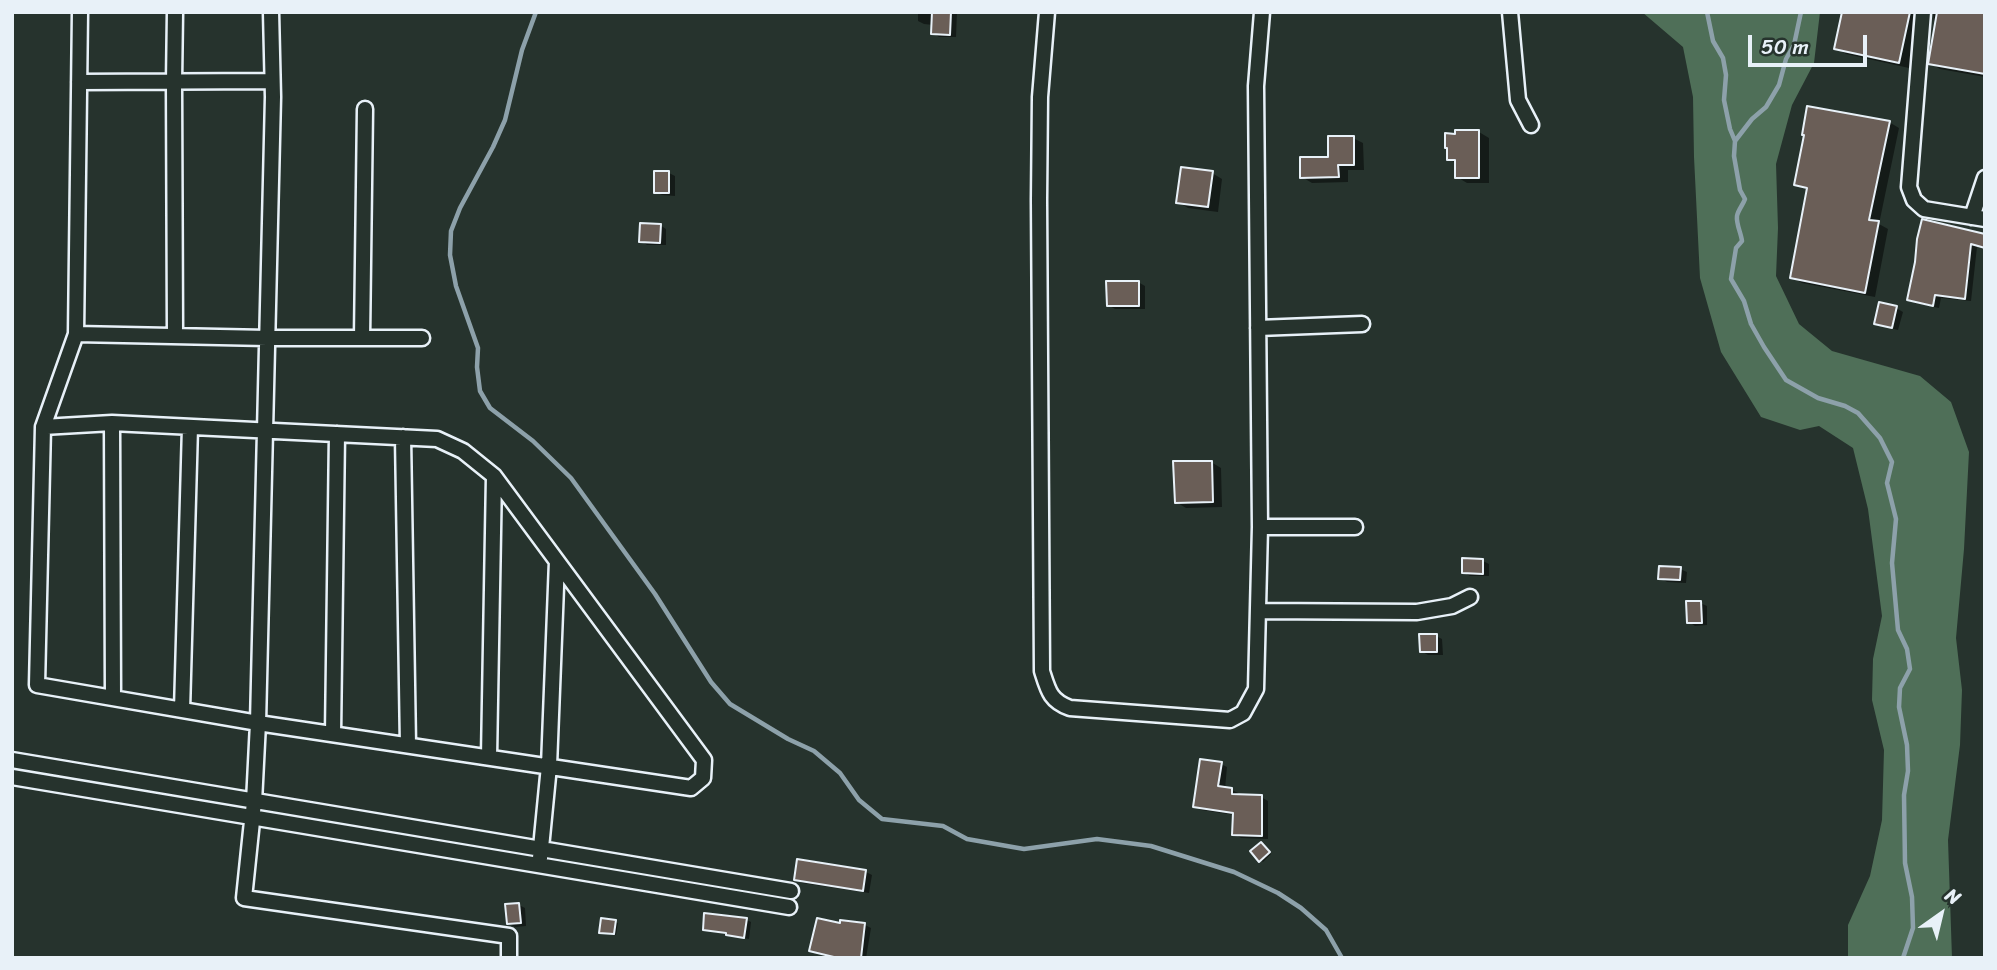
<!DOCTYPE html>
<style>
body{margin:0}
#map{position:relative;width:1997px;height:970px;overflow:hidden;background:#26332d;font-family:Sriracha,sans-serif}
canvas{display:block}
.frame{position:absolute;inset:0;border:14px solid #e8f1f8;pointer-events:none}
.north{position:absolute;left:1906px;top:879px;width:70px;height:70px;-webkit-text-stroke:5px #26332d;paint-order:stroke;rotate:34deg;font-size:19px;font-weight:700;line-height:28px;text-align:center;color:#e8f1f8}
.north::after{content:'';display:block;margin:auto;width:24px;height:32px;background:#e8f1f8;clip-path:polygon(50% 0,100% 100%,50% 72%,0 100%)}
.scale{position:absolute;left:1748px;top:35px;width:119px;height:32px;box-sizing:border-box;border:4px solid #e8f1f8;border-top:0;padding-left:9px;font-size:21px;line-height:24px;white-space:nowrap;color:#e8f1f8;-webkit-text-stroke:5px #26332d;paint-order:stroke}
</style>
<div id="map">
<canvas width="1997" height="970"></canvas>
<div class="frame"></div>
<div class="north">N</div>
<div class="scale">50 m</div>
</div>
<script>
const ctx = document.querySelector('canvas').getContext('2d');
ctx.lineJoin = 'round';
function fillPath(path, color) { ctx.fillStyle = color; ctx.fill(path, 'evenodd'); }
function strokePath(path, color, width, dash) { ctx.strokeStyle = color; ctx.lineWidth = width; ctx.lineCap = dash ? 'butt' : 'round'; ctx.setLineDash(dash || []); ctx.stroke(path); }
const green = new Path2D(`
 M 1642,12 L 1820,12 L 1814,63 L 1792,105 L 1776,164 L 1778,228 L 1776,276 L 1799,324 L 1832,351 L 1920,376 L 1951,402 L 1969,452 L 1964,549 L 1956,638 L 1962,690 L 1960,745 L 1948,840 L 1952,958 L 1848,958 L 1848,925 L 1870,876 L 1882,820 L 1884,750 L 1872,700 L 1873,659 L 1882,616 L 1868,509 L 1853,448 L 1819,426 L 1800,430 L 1761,417 L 1721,352 L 1700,278 L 1694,157 L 1693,97 L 1683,47 Z`);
const shadow = new Path2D(`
 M 918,12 L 957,12 L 956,37 L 939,37 L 933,33 L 933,25 L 924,24 L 918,21 Z
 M 1843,12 L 1925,12 L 1919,22 L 1909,68 L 1846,54 L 1836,48 Z
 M 1933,12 L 1985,12 L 1985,77 L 1940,69 L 1930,63 L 1937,23 L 1934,21 Z
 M 1889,122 L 1899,128 L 1879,224 L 1888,229 L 1875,297 L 1802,283 L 1792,277 L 1808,190 L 1796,184 Z
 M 1479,132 L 1489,138 L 1489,183 L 1467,183 L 1457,177 L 1457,164 L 1449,159 Z
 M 1353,138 L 1363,143 L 1364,170 L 1348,170 L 1348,182 L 1312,183 L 1302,177 L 1330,159 Z
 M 669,173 L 675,176 L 675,196 L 662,195 L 655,192 Z
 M 1212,173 L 1222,179 L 1218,212 L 1188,208 L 1178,202 Z
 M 660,225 L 666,229 L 666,245 L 647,245 L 641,241 Z
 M 1985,236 L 1985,248 L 1977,247 L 1971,301 L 1941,298 L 1939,308 L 1915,303 L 1909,299 L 1919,239 Z
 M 1138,282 L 1145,286 L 1145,309 L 1115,309 L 1108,305 Z
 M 1896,308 L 1903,312 L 1898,330 L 1882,326 L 1876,323 Z
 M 1211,462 L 1221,468 L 1222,507 L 1186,508 L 1176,502 Z
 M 1483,561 L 1489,564 L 1489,576 L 1470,576 L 1463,572 Z
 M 1680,569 L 1687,572 L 1686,583 L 1667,582 L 1660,578 Z
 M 1700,603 L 1707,606 L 1707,625 L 1695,626 L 1689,622 Z
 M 1436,636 L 1442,639 L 1443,655 L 1428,655 L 1421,651 Z
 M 1221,764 L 1227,767 L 1225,789 L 1232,790 L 1238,793 L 1238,796 L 1261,797 L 1268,801 L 1268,839 L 1241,838 L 1234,834 L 1235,815 L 1201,810 L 1195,806 Z
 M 1263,845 L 1271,854 L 1263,862 L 1260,860 Z
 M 799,861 L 866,872 L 872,875 L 869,893 L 802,883 L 796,879 Z
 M 519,905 L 525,908 L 526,926 L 515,927 L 508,923 Z
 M 706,915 L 747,920 L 751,922 L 749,939 L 709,931 L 705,929 Z
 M 615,922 L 618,923 L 616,935 L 604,933 Z
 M 841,922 L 865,925 L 871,928 L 866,958 L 835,958 L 817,954 L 811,950 L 841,925 Z`);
const stream = new Path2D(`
 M 536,12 L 522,50 L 505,120 L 493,147 L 460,208 L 451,231 L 450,255 L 456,286 L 478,348 L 477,367 L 480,391 L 490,408 L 533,441 L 571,478 L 655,594 L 711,682 L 730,704 L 788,739 L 814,751 L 840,773 L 859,800 L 882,819 L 943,826 L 967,839 L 1024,849 L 1097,839 L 1151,846 L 1234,872 L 1278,893 L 1301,908 L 1326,930 L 1342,958
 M 1707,12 L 1713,41 L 1723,58 L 1726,75 L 1724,100 L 1730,129 L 1735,141 L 1734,156 L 1740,190 L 1745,199 C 1743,205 1738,210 1737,216 C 1736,224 1741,233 1742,241 L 1736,248 L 1731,279 L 1744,301 L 1751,324 L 1764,347 L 1786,380 L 1818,398 L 1845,406 L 1858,413 L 1880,438 L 1892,462 L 1887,483 L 1896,519 L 1892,563 L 1898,630 L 1907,649 L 1910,669 L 1900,688 L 1899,707 L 1907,745 L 1908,771 L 1904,795 L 1905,863 L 1912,897 L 1913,928 L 1903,958
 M 1735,141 L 1752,119 L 1766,107 L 1779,85 L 1786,59 L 1794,45 L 1801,12`);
const building = new Path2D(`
 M 932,12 L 951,12 L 950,35 L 931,34 Z
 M 1842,12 L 1910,12 L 1899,63 L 1834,49 Z
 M 1937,12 L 1985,12 L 1985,74 L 1928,64 Z
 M 1807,106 L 1890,121 L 1869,220 L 1879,221 L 1865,293 L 1790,278 L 1807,188 L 1794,185 L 1804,135 L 1802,135 Z
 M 1455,130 L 1479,130 L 1479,178 L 1455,178 L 1455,160 L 1447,160 L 1447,148 L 1445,148 L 1445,133 L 1455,134 Z
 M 1328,136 L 1354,136 L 1354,165 L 1338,165 L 1339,177 L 1300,178 L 1300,157 L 1328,157 Z
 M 1181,167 L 1213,171 L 1208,207 L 1176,203 Z
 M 654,171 L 669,171 L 669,193 L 654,193 Z
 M 1922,219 L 1985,234 L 1985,248 L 1971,244 L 1965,299 L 1935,295 L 1933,306 L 1907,300 L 1915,262 L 1917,239 Z
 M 640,223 L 661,224 L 660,243 L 639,242 Z
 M 1106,281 L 1139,281 L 1139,306 L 1107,306 Z
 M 1879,302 L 1897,306 L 1892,328 L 1874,324 Z
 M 1173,461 L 1212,461 L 1213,502 L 1175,503 Z
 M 1462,558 L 1483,559 L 1483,574 L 1462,573 Z
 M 1659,566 L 1681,567 L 1680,580 L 1658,579 Z
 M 1686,601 L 1701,601 L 1702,623 L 1687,623 Z
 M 1419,634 L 1437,634 L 1437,652 L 1420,652 Z
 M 1200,759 L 1222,762 L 1218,786 L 1232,788 L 1232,794 L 1262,795 L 1262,836 L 1232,835 L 1233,813 L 1193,807 Z
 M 1261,842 L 1270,852 L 1259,862 L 1250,851 Z
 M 797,859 L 866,870 L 863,891 L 794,880 Z
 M 519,903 L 521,923 L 507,924 L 505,904 Z
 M 704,913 L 747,918 L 744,938 L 726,935 L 726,933 L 703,930 Z
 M 601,918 L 616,920 L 614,934 L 599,933 Z
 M 817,918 L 840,923 L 840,920 L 865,923 L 861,958 L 838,958 L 809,951 Z`);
const minor = new Path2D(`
 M 271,12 L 273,97 L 258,723 L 254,802 L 244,898 L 509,936 L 509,958
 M 1047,12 L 1040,97 L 1039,200 L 1042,671 C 1048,690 1050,701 1070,708 L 1230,720 L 1243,713 L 1256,689 L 1260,527 L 1256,86 L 1262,12
 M 1510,12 L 1518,100 L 1531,125
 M 1923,12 L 1909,187 L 1914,200 L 1924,209 L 1985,219
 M 79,82 L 272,81
 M 1972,217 L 1985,178
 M 1258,328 L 1362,324
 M 76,334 L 267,338 L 422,338
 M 175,336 L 174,82 L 175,12
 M 362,338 L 365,109
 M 112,423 L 113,698
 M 43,427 L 112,423 L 437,439 L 463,451 L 494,476 L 704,760 L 703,778 L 691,788 L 258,723 L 37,685 L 43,427 L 76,334 L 80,12
 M 403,437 L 408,745
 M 1260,527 L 1355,527
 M 1258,611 L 1417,612 L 1452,606 L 1470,597
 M 182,710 L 190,427
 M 333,734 L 337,434
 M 489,757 L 494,476
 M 12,760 L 791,891
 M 12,777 L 789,907
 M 540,858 L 549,766 L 557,561`);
fillPath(green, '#4f6f58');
fillPath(shadow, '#0007');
strokePath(stream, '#8da1aa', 4.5);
fillPath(building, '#6a5e57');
strokePath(building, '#e8f1f8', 2);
strokePath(minor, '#e8f1f8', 19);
strokePath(minor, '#26332d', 14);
</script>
